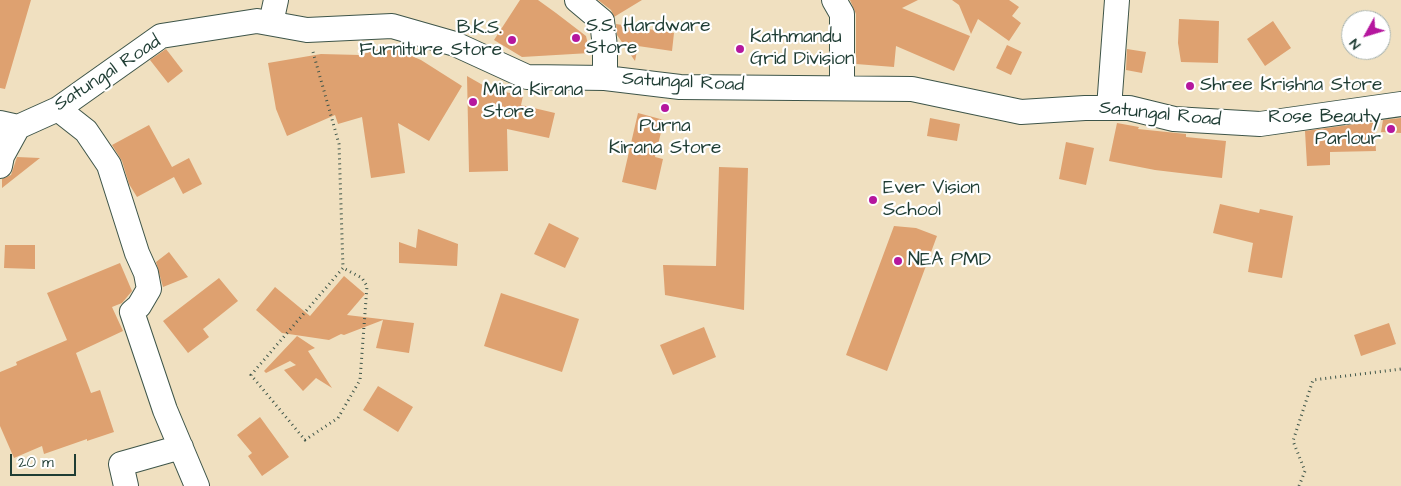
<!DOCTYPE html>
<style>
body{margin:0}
#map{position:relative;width:1401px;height:486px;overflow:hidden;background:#f0e0c0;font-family:"Architects Daughter",sans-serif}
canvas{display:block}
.north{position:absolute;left:1341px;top:10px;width:50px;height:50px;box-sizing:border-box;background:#fff;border:1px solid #a5b1ae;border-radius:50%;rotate:231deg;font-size:14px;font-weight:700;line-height:20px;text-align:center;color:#1f3d34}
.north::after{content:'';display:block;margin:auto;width:18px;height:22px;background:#b5179e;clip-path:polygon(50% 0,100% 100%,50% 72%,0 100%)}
.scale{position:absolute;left:10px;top:454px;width:66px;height:22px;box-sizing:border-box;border:2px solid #1f3d34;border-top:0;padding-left:6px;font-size:15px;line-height:18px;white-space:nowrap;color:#1f3d34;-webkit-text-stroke:4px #fff;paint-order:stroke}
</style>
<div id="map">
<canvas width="1401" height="486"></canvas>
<div class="north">N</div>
<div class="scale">20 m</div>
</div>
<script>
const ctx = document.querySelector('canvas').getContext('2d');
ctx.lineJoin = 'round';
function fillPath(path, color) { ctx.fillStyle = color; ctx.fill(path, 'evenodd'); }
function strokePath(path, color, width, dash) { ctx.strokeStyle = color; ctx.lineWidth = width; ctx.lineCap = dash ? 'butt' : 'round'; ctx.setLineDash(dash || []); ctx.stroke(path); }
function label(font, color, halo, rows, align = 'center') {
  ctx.font = font + ' "Architects Daughter",sans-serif'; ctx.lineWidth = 4.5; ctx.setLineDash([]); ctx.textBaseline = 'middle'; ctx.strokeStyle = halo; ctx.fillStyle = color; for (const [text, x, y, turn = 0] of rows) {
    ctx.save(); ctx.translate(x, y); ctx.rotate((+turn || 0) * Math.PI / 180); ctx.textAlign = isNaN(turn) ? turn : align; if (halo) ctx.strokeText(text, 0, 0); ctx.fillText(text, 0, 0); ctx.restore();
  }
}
const building = new Path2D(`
 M 0,0 L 31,0 L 5,89 L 0,88 Z
 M 520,0 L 538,0 L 556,13 L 586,36 L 590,53 L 522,57 L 494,40 Z
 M 598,0 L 642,0 L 614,17 L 611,10 Z
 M 850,0 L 918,0 L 902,8 L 970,36 L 954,71 L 896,46 L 894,67 L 856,64 L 856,14 Z
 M 952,0 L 1009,0 L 1019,7 L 1012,16 L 1021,23 L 1009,41 L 978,19 L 971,34 L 959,5 Z
 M 1179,19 L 1219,21 L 1218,63 L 1181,62 L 1178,43 Z
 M 1273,21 L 1291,48 L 1265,66 L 1247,39 Z
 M 616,24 L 674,33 L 672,51 L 638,46 L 635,61 L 617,35 Z
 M 1007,45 L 1022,52 L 1011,75 L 996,68 Z
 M 389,46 L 421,60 L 462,86 L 429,141 L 398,123 L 405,173 L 371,178 L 362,117 L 338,124 L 335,115 L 287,136 L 276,109 L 268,63 L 321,54 L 360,55 Z
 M 166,49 L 183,71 L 168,83 L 150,60 Z
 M 1127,49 L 1146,52 L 1142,73 L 1126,70 Z
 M 467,76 L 488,88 L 523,96 L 521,105 L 555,113 L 549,138 L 507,129 L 508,171 L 469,172 Z
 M 638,113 L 664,120 L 655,157 L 663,159 L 656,190 L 622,182 Z
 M 930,118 L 960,124 L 957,141 L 927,136 Z
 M 1401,118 L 1401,133 L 1381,132 L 1383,120 Z
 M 1117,123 L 1139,127 L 1138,129 L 1186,134 L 1186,137 L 1226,141 L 1222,178 L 1155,170 L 1109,161 Z
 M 1363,123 L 1374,123 L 1376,151 L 1330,152 L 1330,165 L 1307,166 L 1305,131 Z
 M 149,125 L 172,167 L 189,158 L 202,184 L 183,194 L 174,177 L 137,197 L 129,184 L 122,161 L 112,145 Z
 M 1066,142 L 1094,148 L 1086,185 L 1059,179 Z
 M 17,157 L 40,158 L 2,188 L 2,179 L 11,175 Z
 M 719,167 L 748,168 L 744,310 L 665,295 L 663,265 L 716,266 Z
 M 1220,204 L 1259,213 L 1260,209 L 1293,216 L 1282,278 L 1248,272 L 1253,243 L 1213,233 Z
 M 549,223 L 579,238 L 565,268 L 534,254 Z
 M 894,226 L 916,228 L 937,236 L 887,371 L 846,355 Z
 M 418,229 L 458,244 L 457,266 L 399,263 L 399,242 L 416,248 Z
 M 5,245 L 35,245 L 35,269 L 4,268 Z
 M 169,252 L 188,277 L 163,287 L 156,262 Z
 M 120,263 L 132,291 L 122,303 L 112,307 L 123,331 L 76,353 L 91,393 L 100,390 L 114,432 L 87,441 L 87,439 L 44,454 L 42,446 L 14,458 L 0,426 L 0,372 L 17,365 L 16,362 L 67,340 L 47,293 Z
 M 344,276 L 365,294 L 347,315 L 414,323 L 409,353 L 376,348 L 383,320 L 344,335 L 341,334 L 329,340 L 282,333 L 256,310 L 275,287 L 310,316 Z
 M 219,278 L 238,301 L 203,329 L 209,337 L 188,353 L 163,321 Z
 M 501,293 L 579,319 L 562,372 L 484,346 Z
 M 1389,323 L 1396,344 L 1361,356 L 1354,335 Z
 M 704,327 L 716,357 L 673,375 L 660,345 Z
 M 297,336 L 315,348 L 308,351 L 332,388 L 316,378 L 303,391 L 284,370 L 296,365 L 290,361 L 266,373 L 264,371 Z
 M 378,386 L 413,407 L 398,432 L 363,410 Z
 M 260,417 L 289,457 L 262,476 L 248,456 L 252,453 L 237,435 Z`);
const path = new Path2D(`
 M 313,52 L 339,144 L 343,268 L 251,375 L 305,440 L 338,418 L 360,380 L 367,286 L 362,278 L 343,268
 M 1299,486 L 1305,471 L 1293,441 L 1313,380 L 1401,369`);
const minor = new Path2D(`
 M 577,0 L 602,21 L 605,47 L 605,78
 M 834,0 L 842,14 L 842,88
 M 271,23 L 276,0
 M 1109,108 L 1117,0
 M 58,109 L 86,131 L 109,165 L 137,253 L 146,273 L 149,289 L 139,306 L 132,312 L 165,410 L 197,486
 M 0,123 L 18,127 L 58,109 L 161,36 L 257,21 L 307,30 L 392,26 L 455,44 L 527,77 L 605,78 L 680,87 L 912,89 L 1021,112 L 1085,108 L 1129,108 L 1174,119 L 1260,124 L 1401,104
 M 0,166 L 2,156 L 18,127
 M 126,486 L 121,464 L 181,447`);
const markers = [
 [576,38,5,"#b5179e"],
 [512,40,5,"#b5179e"],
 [740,49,5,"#b5179e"],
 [1190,86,5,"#b5179e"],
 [473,102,5,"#b5179e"],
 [665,108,5,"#b5179e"],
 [1391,129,5,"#b5179e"],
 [873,200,5,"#b5179e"],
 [898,261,5,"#b5179e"]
];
const poiNames = [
 ["S.S. Hardware",586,27],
 ["Store",586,49],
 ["B.K.S.",502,29,"right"],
 ["Furniture Store",502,51,"right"],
 ["Kathmandu",750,38],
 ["Grid Division",750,60],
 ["Shree Krishna Store",1200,86],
 ["Mira Kirana",483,91],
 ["Store",483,113],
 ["Rose Beauty",1381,118,"right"],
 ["Parlour",1381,140,"right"],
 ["Purna",665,127,"center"],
 ["Kirana Store",665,149,"center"],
 ["Ever Vision",883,189],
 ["School",883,211],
 ["NEA PMD",908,261]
];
const streetNames = [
 ["Satungal Road",108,74,-33],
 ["Satungal Road",683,83,3],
 ["Satungal Road",1160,115,6]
];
fillPath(building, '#dea170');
strokePath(minor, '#3e5549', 26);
strokePath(path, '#3e5549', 3, [1, 4]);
strokePath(minor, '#fff', 24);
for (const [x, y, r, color] of markers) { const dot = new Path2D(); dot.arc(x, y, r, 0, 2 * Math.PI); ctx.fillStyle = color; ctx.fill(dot); strokePath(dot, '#fff', 2); }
label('19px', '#1f3d34', '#fff', poiNames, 'left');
label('19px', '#1f3d34', '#fff', streetNames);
</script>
